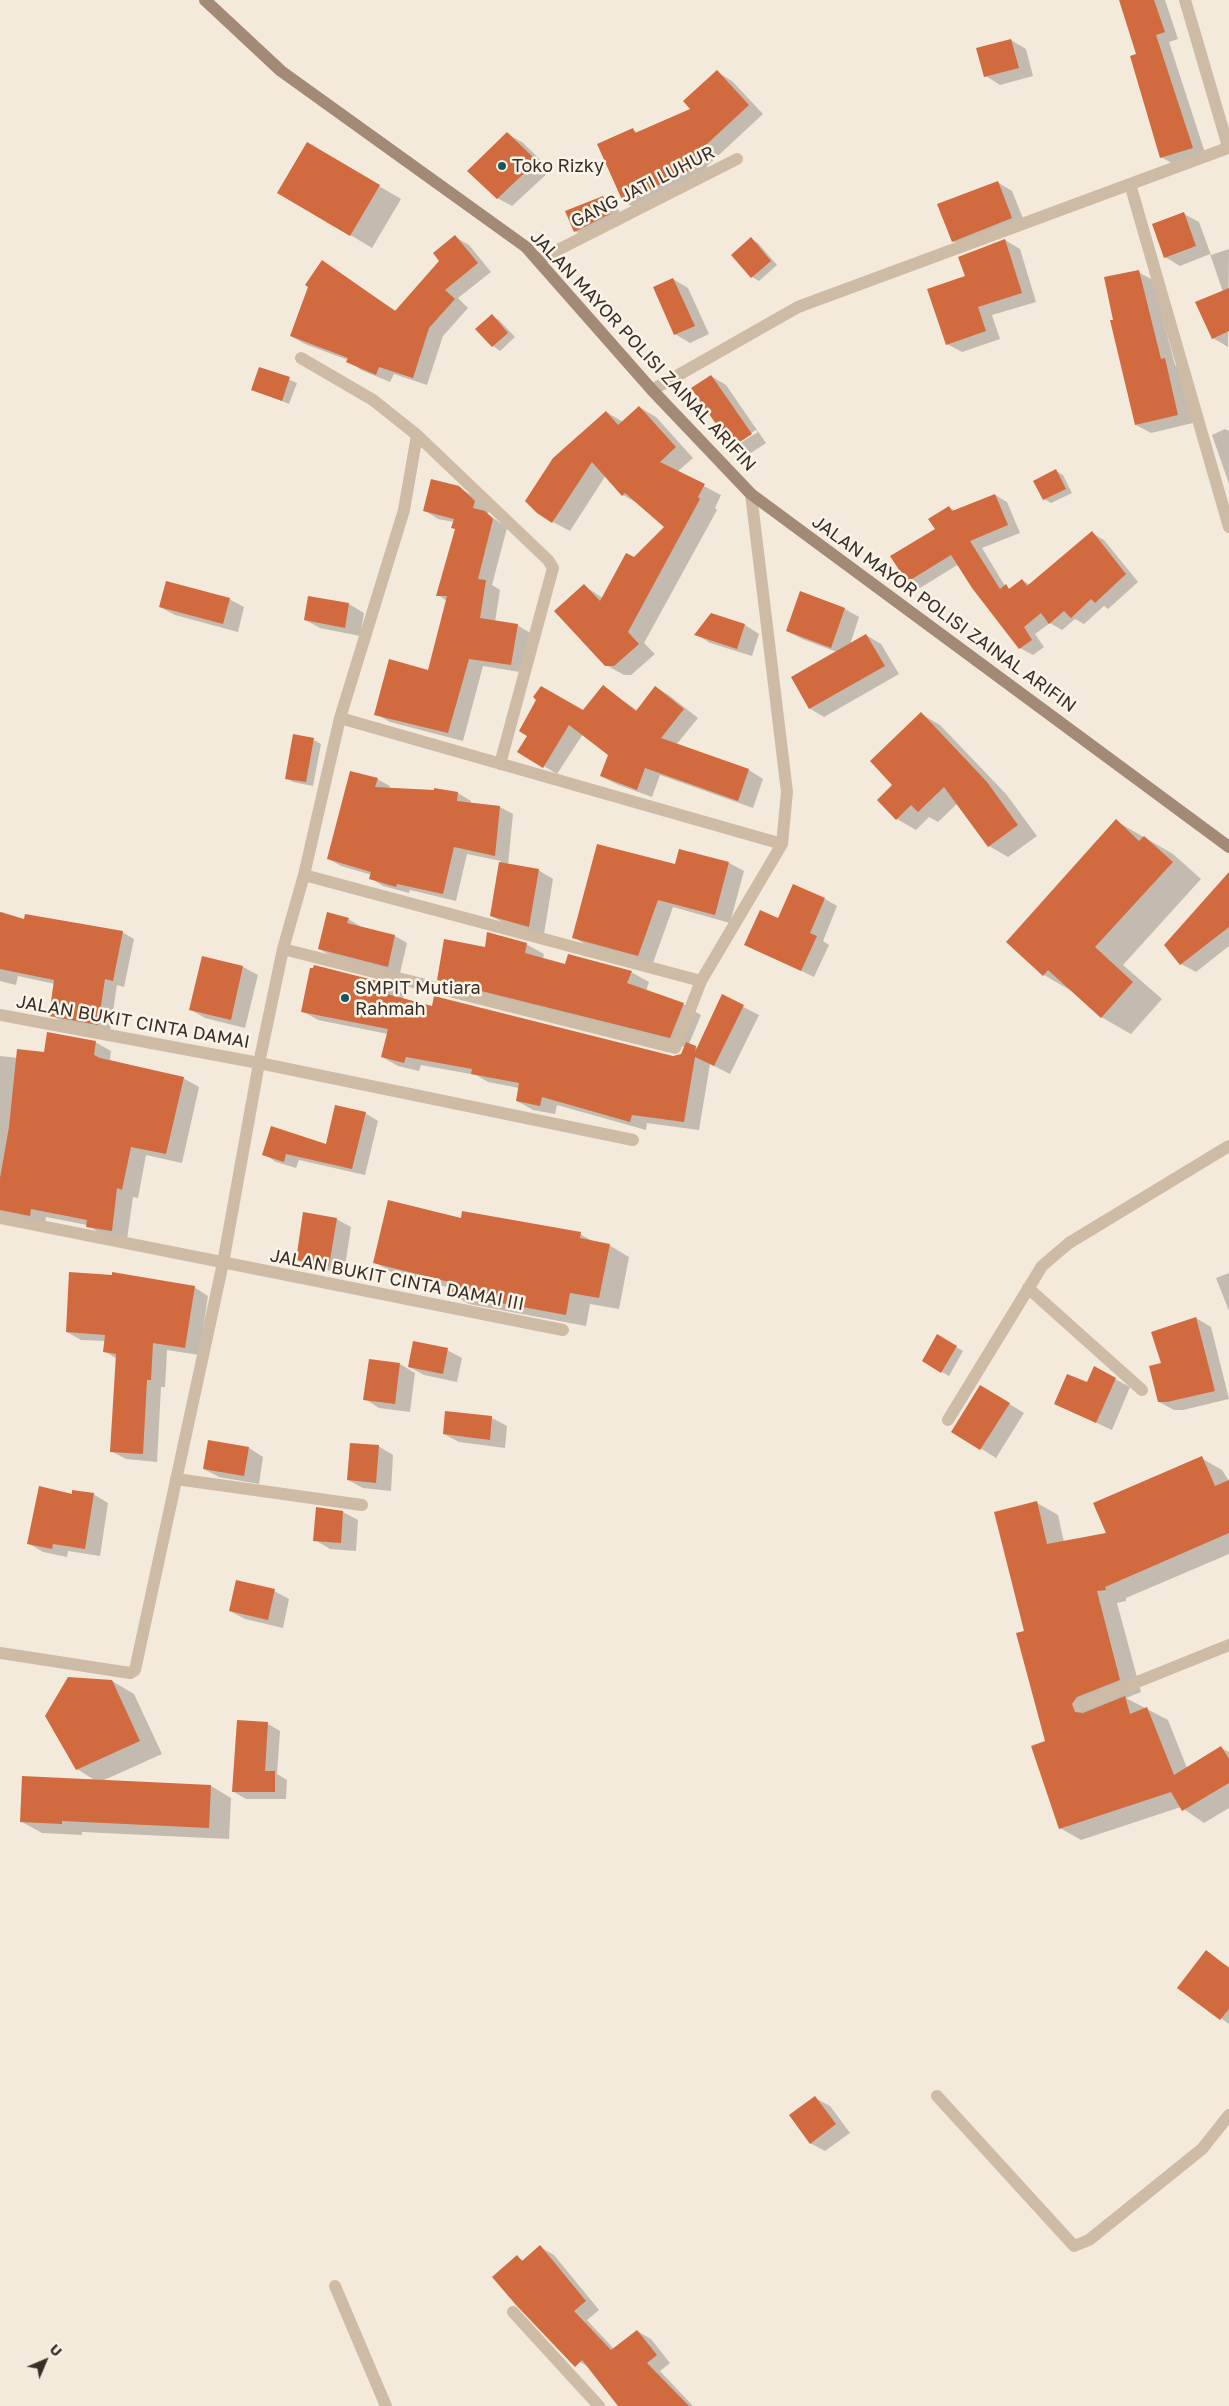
<!DOCTYPE html>
<style>
body{margin:0}
#map{position:relative;width:1229px;height:2406px;overflow:hidden;background:#f4eadc;font-family:"Golos Text",sans-serif}
canvas{display:block}
.north{position:absolute;left:20px;top:2336px;width:50px;height:50px;-webkit-text-stroke:4px #fbf4e9;paint-order:stroke;rotate:45deg;font-size:14px;font-weight:700;line-height:20px;text-align:center;color:#392e28}
.north::after{content:'';display:block;margin:auto;width:18px;height:22px;background:#392e28;clip-path:polygon(50% 0,100% 100%,50% 72%,0 100%)}
</style>
<div id="map">
<canvas width="1229" height="2406"></canvas>
<div class="north">U</div>
</div>
<script>
const ctx = document.querySelector('canvas').getContext('2d');
ctx.lineJoin = 'round';
function fillPath(path, color) { ctx.fillStyle = color; ctx.fill(path, 'evenodd'); }
function strokePath(path, color, width, dash) { ctx.strokeStyle = color; ctx.lineWidth = width; ctx.lineCap = dash ? 'butt' : 'round'; ctx.setLineDash(dash || []); ctx.stroke(path); }
function label(font, color, halo, rows, align = 'center') {
  ctx.font = font + ' "Golos Text",sans-serif'; ctx.lineWidth = 5; ctx.setLineDash([]); ctx.textBaseline = 'middle'; ctx.strokeStyle = halo; ctx.fillStyle = color; for (const [text, x, y, turn = 0] of rows) {
    ctx.save(); ctx.translate(x, y); ctx.rotate((+turn || 0) * Math.PI / 180); ctx.textAlign = isNaN(turn) ? turn : align; if (halo) ctx.strokeText(text, 0, 0); ctx.fillText(text, 0, 0); ctx.restore();
  }
}
const shadow = new Path2D(`
 M 1120,0 L 1165,0 L 1178,39 L 1169,42 L 1206,156 L 1175,165 L 1161,157 L 1137,55 Z
 M 1011,40 L 1026,49 L 1033,76 L 1000,85 L 986,76 Z
 M 717,72 L 732,81 L 763,114 L 707,166 L 711,176 L 639,210 L 624,202 L 598,145 L 633,130 L 639,133 L 692,109 Z
 M 507,134 L 522,142 L 551,170 L 512,206 L 497,198 Z
 M 307,144 L 401,199 L 372,248 L 279,192 Z
 M 997,182 L 1012,191 L 1026,226 L 967,249 L 953,241 Z
 M 602,197 L 617,206 L 624,223 L 589,240 L 575,231 Z
 M 1184,214 L 1199,222 L 1211,255 L 1229,249 L 1228,347 L 1213,338 L 1223,292 L 1210,254 L 1180,266 L 1165,257 Z
 M 455,237 L 469,245 L 491,272 L 458,298 L 468,308 L 443,336 L 427,385 L 394,374 L 390,382 L 361,370 L 348,360 L 305,344 L 291,336 L 322,262 L 396,311 L 441,261 Z
 M 751,239 L 758,243 L 777,265 L 759,281 L 752,277 L 733,255 Z
 M 1005,240 L 1020,249 L 1036,302 L 992,315 L 1000,339 L 962,352 L 947,344 L 967,277 Z
 M 1138,272 L 1153,280 L 1175,365 L 1179,368 L 1193,423 L 1151,433 L 1136,425 L 1115,321 Z
 M 673,279 L 688,288 L 709,334 L 690,343 L 675,334 Z
 M 492,316 L 499,320 L 515,337 L 500,351 L 493,346 L 477,329 Z
 M 260,368 L 297,383 L 289,404 L 253,389 Z
 M 711,376 L 726,385 L 766,443 L 748,455 L 733,446 L 693,388 ZM 756,430 L 758,432 L 737,445 L 737,442 Z
 M 639,407 L 656,417 L 693,458 L 677,472 L 721,495 L 715,508 L 717,510 L 644,643 L 655,654 L 631,675 L 624,675 L 606,665 L 584,586 L 603,598 L 635,559 L 665,527 L 637,503 L 623,495 L 606,475 L 570,531 L 553,522 L 606,412 L 623,422 Z
 M 1225,429 L 1229,431 L 1229,484 L 1212,435 Z
 M 1056,471 L 1063,475 L 1072,493 L 1051,503 L 1044,499 Z
 M 458,487 L 473,496 L 489,511 L 488,514 L 507,528 L 492,585 L 500,590 L 495,622 L 517,625 L 532,634 L 526,673 L 483,666 L 463,741 L 390,722 L 376,714 L 429,672 L 447,601 L 438,595 L 456,529 L 454,522 L 438,519 L 424,510 Z
 M 995,495 L 1007,502 L 1020,533 L 982,548 L 1005,586 L 1011,589 L 1022,580 L 1030,585 L 1092,533 L 1104,540 L 1138,582 L 1108,609 L 1104,606 L 1084,624 L 1075,619 L 1062,630 L 1050,623 L 1035,634 L 1044,647 L 1033,655 L 1020,648 L 959,564 L 920,588 L 908,581 L 949,507 L 955,511 Z
 M 309,597 L 349,604 L 364,613 L 360,636 L 320,628 L 305,620 Z
 M 229,599 L 244,607 L 238,632 L 175,615 L 160,607 Z
 M 845,609 L 859,617 L 850,645 L 866,635 L 881,644 L 899,674 L 824,717 L 809,708 L 837,652 L 802,639 L 787,631 Z
 M 745,625 L 759,634 L 752,656 L 710,643 L 696,634 Z
 M 603,687 L 638,711 L 656,687 L 670,696 L 698,718 L 676,745 L 749,770 L 763,779 L 753,808 L 660,775 L 652,797 L 616,784 L 601,776 L 609,755 L 583,734 L 557,774 L 519,751 L 583,712 Z
 M 921,714 L 940,725 L 1006,794 L 1037,836 L 1008,857 L 989,846 L 958,803 L 938,822 L 929,817 L 916,830 L 897,819 L 894,785 Z
 M 314,740 L 321,744 L 313,786 L 293,782 L 286,778 Z
 M 377,779 L 390,786 L 389,789 L 435,791 L 435,789 L 458,793 L 471,801 L 470,804 L 500,807 L 513,814 L 508,865 L 538,870 L 553,879 L 544,934 L 506,924 L 491,916 L 501,861 L 467,854 L 456,901 L 410,890 L 409,893 L 383,886 L 371,878 L 372,875 L 341,866 L 329,859 Z
 M 1116,821 L 1173,854 L 1201,879 L 1123,965 L 1162,999 L 1131,1034 L 1101,1017 L 1073,992 L 1044,975 Z
 M 729,863 L 744,871 L 730,923 L 673,907 L 653,963 L 588,946 L 573,937 L 676,866 Z
 M 1229,885 L 1229,946 L 1196,972 L 1181,964 Z
 M 825,899 L 837,906 L 823,941 L 829,945 L 814,977 L 746,944 L 779,920 Z
 M 2,912 L 25,920 L 122,932 L 134,939 L 124,987 L 117,985 L 110,1031 L 63,1022 L 51,1015 L 55,984 L 18,976 L 16,985 L 0,981 L 0,913 Z
 M 348,919 L 360,926 L 360,928 L 395,936 L 407,943 L 400,973 L 331,956 L 319,949 Z
 M 526,944 L 544,954 L 543,959 L 566,966 L 631,972 L 649,982 L 646,991 L 683,1004 L 701,1015 L 689,1044 L 698,1048 L 722,996 L 759,1015 L 730,1074 L 710,1064 L 699,1130 L 647,1123 L 646,1130 L 557,1105 L 555,1114 L 533,1110 L 517,1101 L 519,1088 L 488,1082 L 476,1075 L 421,1065 L 419,1071 L 398,1066 L 382,1057 L 388,1034 L 318,1020 L 302,1011 L 388,985 L 404,994 L 403,1000 L 433,1008 L 673,1057 L 682,1055 L 685,1047 L 456,989 L 438,979 L 486,948 Z
 M 243,967 L 258,975 L 245,1028 L 205,1018 L 191,1010 Z
 M 95,1042 L 111,1051 L 110,1060 L 183,1078 L 199,1087 L 182,1163 L 146,1155 L 138,1198 L 133,1197 L 127,1239 L 103,1235 L 87,1225 L 46,1217 L 45,1224 L 0,1220 L 0,1056 L 18,1058 Z
 M 365,1113 L 378,1121 L 365,1175 L 299,1160 L 296,1168 L 276,1162 L 264,1154 L 327,1146 Z
 M 336,1219 L 351,1227 L 344,1273 L 312,1268 L 297,1260 Z
 M 462,1220 L 580,1234 L 596,1243 L 609,1245 L 629,1257 L 619,1309 L 590,1304 L 586,1326 L 469,1304 L 449,1293 L 450,1288 L 395,1274 L 374,1262 Z
 M 1229,1273 L 1229,1311 L 1216,1278 Z
 M 194,1287 L 208,1296 L 199,1355 L 167,1350 L 165,1387 L 161,1387 L 157,1462 L 126,1459 L 111,1451 L 117,1359 L 104,1351 L 105,1341 L 81,1340 L 67,1332 Z
 M 1196,1318 L 1211,1327 L 1229,1399 L 1183,1410 L 1174,1410 L 1159,1402 L 1163,1364 Z
 M 938,1336 L 963,1351 L 949,1376 L 923,1361 Z
 M 447,1350 L 462,1358 L 457,1382 L 424,1375 L 409,1367 Z
 M 370,1361 L 400,1364 L 415,1373 L 410,1412 L 379,1408 L 365,1399 Z
 M 1115,1379 L 1130,1387 L 1112,1430 L 1056,1404 L 1088,1384 Z
 M 995,1395 L 1024,1413 L 996,1458 L 953,1431 Z
 M 447,1412 L 492,1418 L 507,1426 L 505,1448 L 459,1442 L 444,1434 Z
 M 378,1446 L 393,1455 L 391,1491 L 363,1488 L 348,1480 Z
 M 249,1448 L 263,1457 L 259,1484 L 219,1477 L 204,1469 Z
 M 1201,1458 L 1222,1470 L 1229,1481 L 1229,1554 L 1126,1598 L 1126,1601 L 1117,1603 L 1141,1692 L 1126,1698 L 1168,1720 L 1187,1768 L 1221,1748 L 1229,1752 L 1229,1808 L 1204,1823 L 1181,1807 L 1081,1840 L 1060,1828 L 1047,1742 L 1026,1632 L 1037,1503 L 1058,1515 L 1064,1542 L 1108,1534 Z
 M 93,1494 L 108,1503 L 100,1556 L 68,1551 L 67,1557 L 43,1552 L 28,1543 Z
 M 343,1512 L 358,1520 L 356,1551 L 330,1549 L 315,1540 Z
 M 274,1591 L 289,1599 L 283,1628 L 245,1619 L 230,1611 Z
 M 112,1681 L 134,1694 L 162,1754 L 102,1781 L 211,1786 L 231,1798 L 229,1839 L 82,1832 L 82,1835 L 42,1833 L 22,1822 L 96,1781 L 77,1769 Z
 M 268,1724 L 280,1731 L 277,1774 L 287,1780 L 286,1799 L 246,1799 L 234,1792 Z
 M 1206,1952 L 1229,1967 L 1229,2024 L 1179,1987 Z
 M 815,2098 L 830,2106 L 850,2133 L 825,2151 L 810,2143 Z
 M 540,2247 L 554,2255 L 599,2310 L 587,2320 L 614,2349 L 637,2331 L 651,2339 L 670,2363 L 660,2371 L 693,2406 L 620,2406 L 590,2368 L 580,2362 L 540,2319 L 517,2257 L 524,2261 Z`);
const building = new Path2D(`
 M 1119,0 L 1154,0 L 1165,32 L 1156,35 L 1193,148 L 1160,158 L 1130,56 L 1136,54 Z
 M 1011,39 L 1019,68 L 984,77 L 976,48 Z
 M 717,70 L 749,105 L 693,157 L 697,167 L 623,202 L 597,144 L 633,128 L 635,133 L 690,109 L 683,101 Z
 M 507,132 L 537,161 L 497,199 L 467,171 Z
 M 307,142 L 380,185 L 350,236 L 277,193 Z
 M 998,181 L 1012,218 L 952,242 L 937,204 Z
 M 603,196 L 610,214 L 574,232 L 565,211 Z
 M 1184,212 L 1196,246 L 1164,258 L 1152,224 Z
 M 455,235 L 478,263 L 445,290 L 455,299 L 429,328 L 413,378 L 379,367 L 376,375 L 346,362 L 348,358 L 290,336 L 308,287 L 305,285 L 322,260 L 395,311 L 439,261 L 433,253 Z
 M 751,237 L 771,261 L 751,278 L 731,255 Z
 M 1005,239 L 1022,293 L 978,307 L 986,331 L 946,345 L 927,289 L 965,276 L 958,257 Z
 M 1139,270 L 1161,359 L 1165,358 L 1178,415 L 1135,425 L 1110,320 L 1113,320 L 1104,277 Z
 M 673,278 L 695,326 L 674,335 L 653,287 Z
 M 1229,288 L 1229,331 L 1212,339 L 1195,302 Z
 M 492,314 L 508,333 L 492,347 L 475,329 Z
 M 259,367 L 290,377 L 282,401 L 251,390 Z
 M 711,375 L 752,434 L 732,447 L 691,388 Z
 M 639,406 L 676,447 L 660,462 L 705,484 L 698,497 L 700,499 L 628,632 L 639,644 L 614,666 L 605,666 L 554,611 L 584,584 L 600,601 L 626,553 L 634,557 L 664,527 L 625,493 L 622,496 L 592,462 L 552,523 L 537,513 L 525,501 L 553,458 L 606,411 L 618,425 Z
 M 1056,469 L 1066,489 L 1043,500 L 1033,481 Z
 M 431,479 L 459,486 L 475,501 L 473,508 L 485,511 L 493,519 L 478,579 L 486,580 L 480,618 L 518,624 L 511,665 L 469,659 L 448,733 L 374,715 L 389,659 L 428,670 L 447,596 L 436,596 L 455,529 L 451,528 L 454,519 L 423,511 Z
 M 995,494 L 1008,525 L 970,541 L 1000,589 L 1006,584 L 1009,589 L 1022,579 L 1027,586 L 1092,531 L 1126,574 L 1095,603 L 1091,599 L 1071,618 L 1064,611 L 1049,624 L 1041,613 L 1024,627 L 1032,640 L 1019,649 L 972,588 L 951,555 L 907,582 L 890,556 L 935,529 L 928,519 L 949,506 L 952,511 Z
 M 166,581 L 230,598 L 223,624 L 159,607 Z
 M 800,591 L 845,608 L 831,648 L 786,631 Z
 M 308,596 L 349,603 L 345,628 L 304,620 Z
 M 711,613 L 745,624 L 737,649 L 694,635 Z
 M 866,634 L 885,666 L 809,709 L 791,677 Z
 M 603,685 L 636,711 L 655,686 L 684,709 L 661,738 L 749,769 L 738,801 L 645,768 L 637,790 L 600,776 L 608,755 L 569,725 L 543,768 L 517,752 L 527,736 L 519,731 L 536,700 L 533,697 L 541,686 L 583,710 Z
 M 921,712 L 987,782 L 1018,825 L 988,847 L 944,787 L 918,812 L 911,805 L 896,820 L 877,800 L 892,785 L 870,761 Z
 M 293,734 L 314,738 L 306,782 L 285,779 Z
 M 350,771 L 378,778 L 375,787 L 434,790 L 434,788 L 458,792 L 457,801 L 500,806 L 495,856 L 454,847 L 443,894 L 397,884 L 396,887 L 369,879 L 371,872 L 327,859 Z
 M 1116,819 L 1139,841 L 1144,836 L 1173,862 L 1095,947 L 1133,982 L 1101,1018 L 1048,970 L 1043,976 L 1006,942 Z
 M 597,844 L 675,864 L 679,849 L 729,862 L 715,915 L 658,900 L 638,956 L 572,938 Z
 M 499,862 L 539,869 L 529,927 L 490,916 Z
 M 1229,872 L 1229,927 L 1180,965 L 1164,945 Z
 M 793,884 L 825,898 L 810,933 L 817,936 L 801,971 L 744,945 L 760,910 L 778,918 Z
 M 0,912 L 24,919 L 25,914 L 123,931 L 113,981 L 105,979 L 98,1025 L 49,1016 L 54,980 L 0,969 Z
 M 327,912 L 349,918 L 347,923 L 395,935 L 388,967 L 318,949 Z
 M 487,932 L 527,943 L 525,953 L 565,964 L 568,954 L 632,971 L 627,983 L 684,1003 L 670,1038 L 437,980 L 444,939 L 485,947 Z
 M 202,956 L 243,966 L 231,1020 L 189,1010 Z
 M 314,965 L 389,984 L 387,994 L 432,1006 L 434,996 L 673,1056 L 681,1054 L 686,1042 L 696,1046 L 695,1052 L 722,994 L 744,1005 L 714,1066 L 695,1057 L 684,1122 L 632,1115 L 630,1122 L 542,1097 L 540,1106 L 516,1101 L 519,1083 L 471,1074 L 472,1069 L 406,1057 L 404,1063 L 381,1057 L 388,1029 L 301,1012 L 310,968 L 313,968 Z
 M 47,1032 L 96,1041 L 94,1055 L 100,1058 L 184,1077 L 166,1154 L 131,1147 L 122,1190 L 117,1188 L 112,1231 L 86,1227 L 87,1220 L 31,1209 L 30,1216 L 0,1210 L 0,1178 L 9,1127 L 17,1049 L 44,1052 Z
 M 335,1105 L 366,1112 L 352,1169 L 286,1154 L 284,1162 L 262,1155 L 271,1126 L 326,1144 Z
 M 388,1200 L 461,1218 L 462,1211 L 581,1232 L 580,1238 L 610,1244 L 599,1298 L 570,1293 L 566,1315 L 447,1293 L 449,1282 L 373,1263 Z
 M 303,1212 L 337,1218 L 329,1266 L 296,1260 Z
 M 69,1272 L 112,1275 L 112,1272 L 195,1286 L 185,1348 L 153,1343 L 151,1380 L 147,1380 L 143,1454 L 110,1452 L 116,1354 L 103,1352 L 105,1335 L 66,1332 Z
 M 1196,1317 L 1215,1391 L 1167,1402 L 1158,1402 L 1149,1366 L 1161,1363 L 1151,1332 Z
 M 937,1334 L 957,1346 L 941,1373 L 922,1361 Z
 M 413,1341 L 448,1348 L 443,1374 L 408,1367 Z
 M 369,1359 L 400,1363 L 395,1404 L 363,1400 Z
 M 1094,1366 L 1116,1378 L 1096,1423 L 1054,1404 L 1067,1374 L 1087,1382 Z
 M 980,1385 L 1010,1403 L 980,1450 L 951,1432 Z
 M 445,1411 L 492,1416 L 490,1440 L 443,1434 Z
 M 208,1440 L 249,1447 L 244,1476 L 203,1469 Z
 M 350,1443 L 379,1445 L 376,1483 L 347,1480 Z
 M 1202,1456 L 1215,1486 L 1229,1480 L 1229,1533 L 1105,1587 L 1106,1590 L 1097,1591 L 1120,1680 L 1077,1697 L 1072,1704 L 1075,1712 L 1083,1713 L 1125,1696 L 1130,1714 L 1147,1707 L 1174,1775 L 1221,1746 L 1229,1759 L 1229,1783 L 1182,1811 L 1171,1792 L 1059,1829 L 1031,1746 L 1045,1741 L 1016,1633 L 1024,1631 L 994,1512 L 1037,1501 L 1047,1544 L 1106,1533 L 1093,1503 Z
 M 39,1486 L 72,1494 L 72,1490 L 94,1493 L 85,1549 L 53,1544 L 52,1549 L 27,1544 Z
 M 316,1507 L 343,1511 L 341,1543 L 313,1541 Z
 M 236,1580 L 275,1589 L 268,1620 L 229,1611 Z
 M 68,1677 L 112,1680 L 140,1741 L 76,1770 L 45,1716 Z
 M 237,1720 L 268,1722 L 265,1771 L 275,1771 L 275,1792 L 232,1792 Z
 M 22,1776 L 211,1785 L 209,1828 L 62,1821 L 62,1824 L 20,1822 Z
 M 1206,1950 L 1229,1968 L 1229,2009 L 1220,2020 L 1177,1988 Z
 M 815,2096 L 836,2124 L 810,2144 L 789,2115 Z
 M 540,2245 L 586,2301 L 574,2311 L 611,2350 L 637,2330 L 657,2355 L 647,2363 L 689,2406 L 618,2406 L 582,2360 L 575,2367 L 516,2305 L 492,2277 L 517,2255 L 522,2261 Z`);
const lane = new Path2D(`
 M 538,260 L 737,159
 M 937,2096 L 1074,2246 L 1089,2240 L 1202,2149 L 1229,2115`);
const street = new Path2D(`
 M 1130,184 L 1229,527
 M 301,358 L 373,400 L 417,435 L 548,560 L 553,568 L 500,764
 M 652,390 L 798,307 L 1225,149 L 1227,143 L 1185,0
 M 340,718 L 404,510 L 417,435
 M 304,875 L 701,981
 M 283,949 L 675,1048 L 701,981 L 782,844
 M 0,1015 L 259,1063 L 633,1140
 M 0,1218 L 563,1330
 M 1028,1288 L 1142,1390
 M 948,1420 L 1042,1266 L 1069,1243 L 1229,1146
 M 176,1479 L 362,1505
 M 0,1653 L 130,1673 L 135,1670 L 223,1263 L 259,1063 L 283,949 L 304,875 L 340,718 L 782,844 L 787,792 L 751,494
 M 1080,1705 L 1229,1645
 M 335,2286 L 386,2406
 M 513,2312 L 599,2406`);
const secondary = new Path2D(`
 M 205,0 L 281,71 L 526,247 L 652,390 L 751,494 L 1229,847`);
const markers = [
 [502,166,5,"#19565f"],
 [345,998,5,"#19565f"]
];
const poiNames = [
 ["Toko Rizky",512,166],
 ["SMPIT Mutiara",355,988],
 ["Rahmah",355,1009]
];
const streetNames = [
 ["GANG JATI LUHUR",643,187,-27],
 ["JALAN MAYOR POLISI ZAINAL ARIFIN",643,351,47],
 ["JALAN MAYOR POLISI ZAINAL ARIFIN",944,614,36],
 ["JALAN BUKIT CINTA DAMAI",133,1022,10],
 ["JALAN BUKIT CINTA DAMAI III",397,1280,11]
];
fillPath(shadow, '#0003');
fillPath(building, '#d16a3e');
strokePath(lane, '#cebba6', 12);
strokePath(street, '#cebba6', 12);
strokePath(secondary, '#a28a77', 12);
for (const [x, y, r, color] of markers) { const dot = new Path2D(); dot.arc(x, y, r, 0, 2 * Math.PI); ctx.fillStyle = color; ctx.fill(dot); strokePath(dot, '#fbf4e9', 2); }
label('18px', '#392e28', '#fbf4e9', poiNames, 'left');
label('18px', '#392e28', '#fbf4e9', streetNames);
</script>
